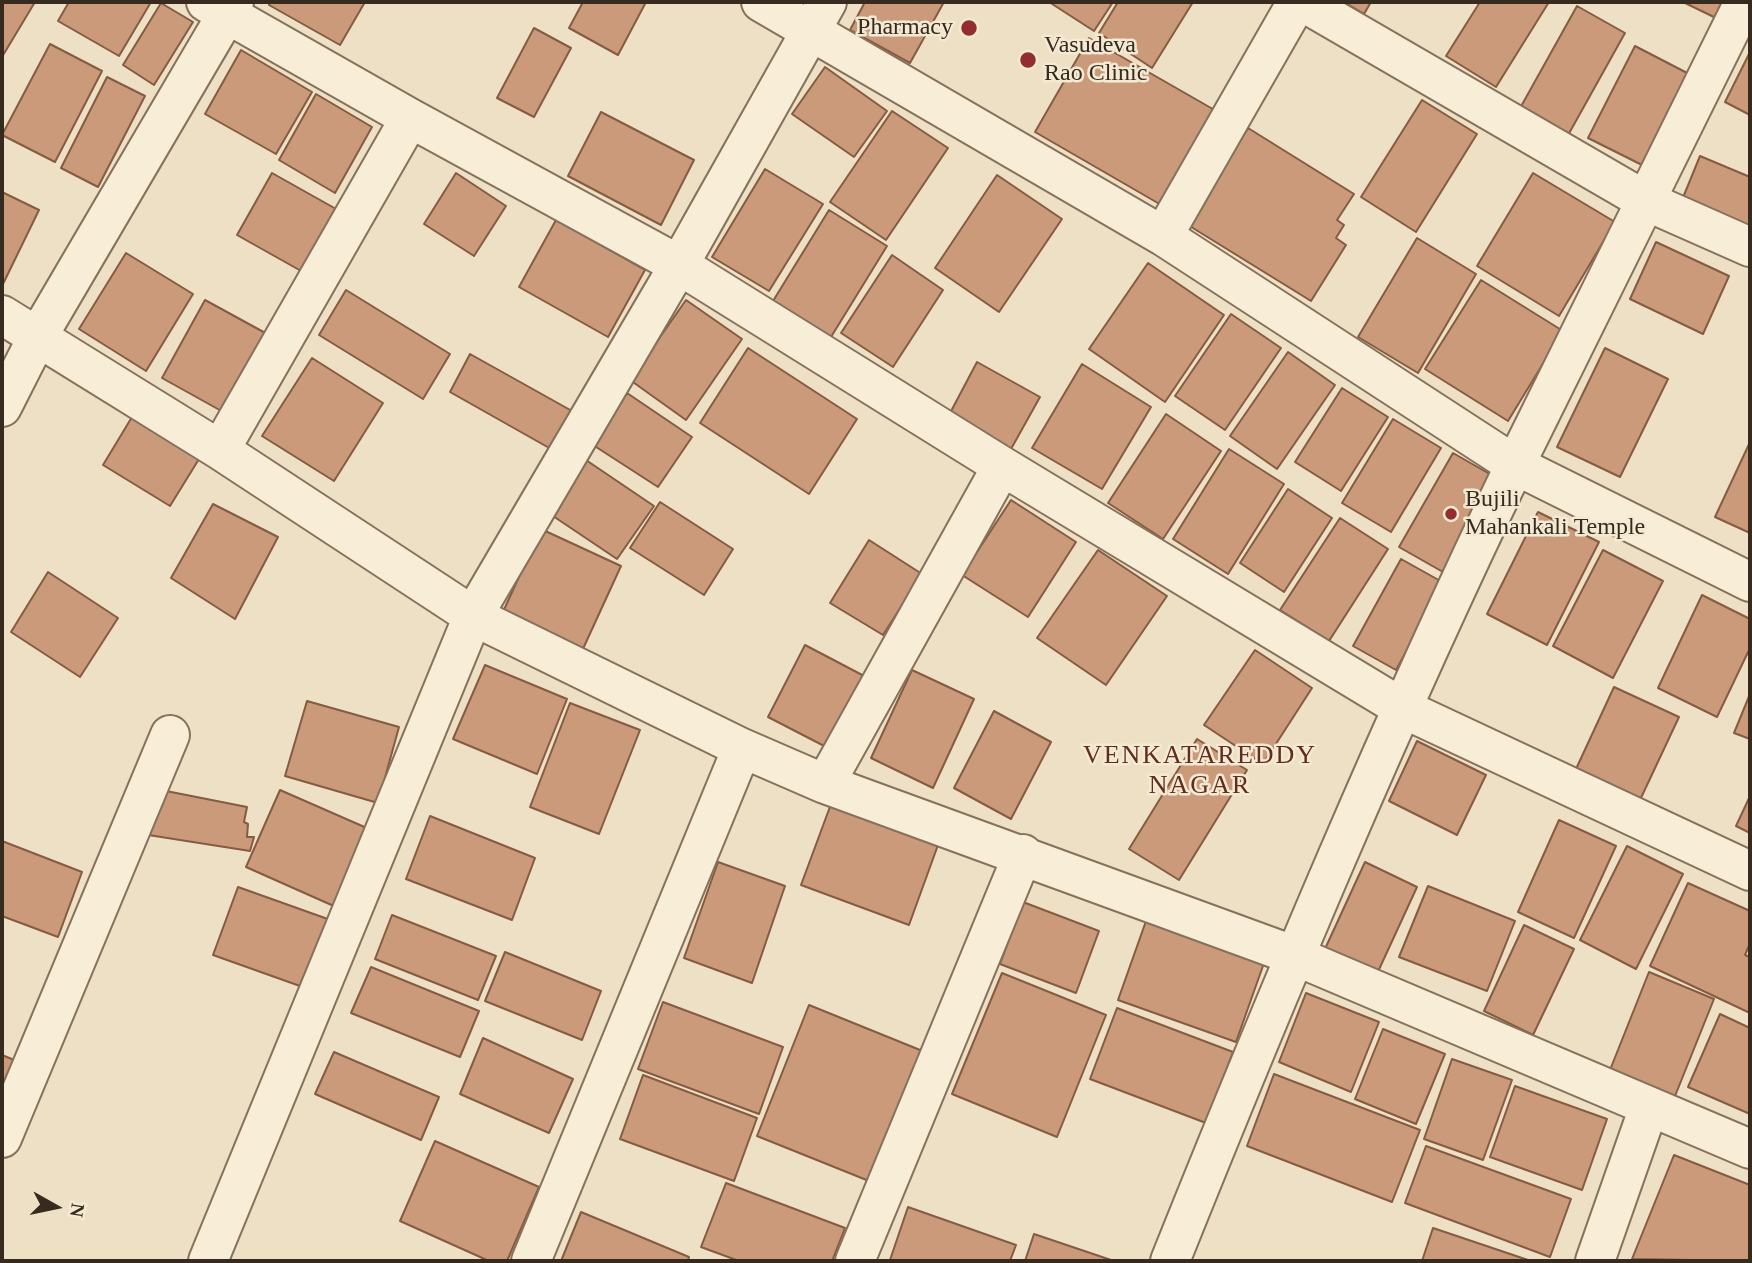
<!DOCTYPE html>
<style>
body{margin:0}
#map{position:relative;width:1752px;height:1263px;overflow:hidden;background:#ede0c4;font-family:"Times New Roman",serif}
canvas{display:block}
.frame{position:absolute;inset:0;border:4px solid #372a1e;pointer-events:none}
.north{position:absolute;left:21px;top:1172px;width:70px;height:70px;-webkit-text-stroke:5px #f4ead3;paint-order:stroke;rotate:99deg;font-size:19px;font-weight:700;line-height:28px;text-align:center;color:#372a1e}
.north::after{content:'';display:block;margin:auto;width:24px;height:32px;background:#372a1e;clip-path:polygon(50% 0,100% 100%,50% 72%,0 100%)}
</style>
<div id="map">
<canvas width="1752" height="1263"></canvas>
<div class="frame"></div>
<div class="north">N</div>
</div>
<script>
const ctx = document.querySelector('canvas').getContext('2d');
ctx.lineJoin = 'round';
function fillPath(path, color) { ctx.fillStyle = color; ctx.fill(path, 'evenodd'); }
function strokePath(path, color, width, dash) { ctx.strokeStyle = color; ctx.lineWidth = width; ctx.lineCap = dash ? 'butt' : 'round'; ctx.setLineDash(dash || []); ctx.stroke(path); }
function label(font, color, halo, rows, align = 'center') {
  ctx.font = font + ' "Times New Roman",serif'; ctx.lineWidth = 5; ctx.setLineDash([]); ctx.textBaseline = 'middle'; ctx.strokeStyle = halo; ctx.fillStyle = color; for (const [text, x, y, turn = 0] of rows) {
    ctx.save(); ctx.translate(x, y); ctx.rotate((+turn || 0) * Math.PI / 180); ctx.textAlign = isNaN(turn) ? turn : align; if (halo) ctx.strokeText(text, 0, 0); ctx.fillText(text, 0, 0); ctx.restore();
  }
}
const building = new Path2D(`
 M 2,2 L 35,2 L 2,57 Z
 M 69,2 L 151,2 L 119,56 L 58,21 Z
 M 270,2 L 365,2 L 340,45 L 269,5 Z
 M 583,2 L 646,2 L 618,55 L 569,28 Z
 M 865,2 L 944,2 L 910,63 L 850,30 Z
 M 1049,2 L 1113,2 L 1094,31 Z
 M 1118,2 L 1193,2 L 1152,68 L 1099,33 Z
 M 1344,2 L 1371,2 L 1364,14 Z
 M 1480,2 L 1549,2 L 1496,87 L 1446,56 Z
 M 1683,2 L 1727,2 L 1718,19 Z
 M 161,3 L 193,22 L 154,85 L 123,65 Z
 M 1577,6 L 1625,33 L 1567,137 L 1519,110 Z
 M 534,28 L 571,48 L 534,117 L 497,98 Z
 M 1089,38 L 1218,112 L 1163,206 L 1035,132 Z
 M 50,44 L 102,71 L 55,162 L 2,135 Z
 M 1635,46 L 1691,75 L 1644,166 L 1588,138 Z
 M 241,50 L 312,92 L 276,154 L 205,114 Z
 M 1750,52 L 1750,115 L 1725,102 Z
 M 825,67 L 887,111 L 854,157 L 792,114 Z
 M 107,77 L 145,96 L 98,187 L 61,168 Z
 M 316,94 L 372,127 L 335,193 L 279,160 Z
 M 1422,100 L 1477,134 L 1416,232 L 1361,197 Z
 M 892,111 L 948,148 L 886,240 L 830,202 Z
 M 601,112 L 694,160 L 661,225 L 568,176 Z
 M 1248,128 L 1354,194 L 1337,220 L 1344,225 L 1336,238 L 1346,245 L 1311,301 L 1188,225 Z
 M 1700,156 L 1750,177 L 1750,229 L 1682,200 Z
 M 765,169 L 823,204 L 769,291 L 712,257 Z
 M 272,173 L 345,214 L 310,276 L 237,235 Z
 M 456,173 L 506,206 L 474,256 L 424,224 Z
 M 1533,173 L 1615,222 L 1559,316 L 1477,266 Z
 M 997,175 L 1062,219 L 999,312 L 935,268 Z
 M 2,192 L 39,210 L 3,284 L 2,283 Z
 M 829,210 L 887,246 L 831,337 L 773,301 Z
 M 556,220 L 645,270 L 608,337 L 519,287 Z
 M 1417,238 L 1476,274 L 1418,373 L 1358,337 Z
 M 1656,242 L 1729,276 L 1703,334 L 1630,299 Z
 M 126,253 L 193,294 L 146,371 L 79,329 Z
 M 892,255 L 943,290 L 893,367 L 841,333 Z
 M 1148,263 L 1224,315 L 1165,402 L 1089,349 Z
 M 1481,280 L 1563,331 L 1508,421 L 1425,369 Z
 M 346,290 L 450,354 L 423,399 L 319,335 Z
 M 205,300 L 269,335 L 225,413 L 162,378 Z
 M 686,300 L 742,339 L 686,420 L 630,380 Z
 M 1231,314 L 1281,348 L 1225,430 L 1175,396 Z
 M 748,348 L 857,419 L 809,494 L 700,423 Z
 M 1605,348 L 1668,379 L 1620,477 L 1557,447 Z
 M 1288,352 L 1335,385 L 1277,469 L 1230,436 Z
 M 470,354 L 572,411 L 551,449 L 450,392 Z
 M 312,358 L 383,403 L 334,481 L 262,436 Z
 M 977,362 L 1040,397 L 1011,449 L 949,415 Z
 M 1082,364 L 1151,407 L 1102,489 L 1032,448 Z
 M 1342,388 L 1388,417 L 1341,491 L 1295,462 Z
 M 627,393 L 692,437 L 658,487 L 593,445 Z
 M 1166,414 L 1221,451 L 1163,539 L 1108,503 Z
 M 132,417 L 199,459 L 170,506 L 103,465 Z
 M 1393,419 L 1441,448 L 1391,532 L 1342,503 Z
 M 1750,442 L 1750,533 L 1715,517 Z
 M 1229,449 L 1284,484 L 1228,574 L 1173,539 Z
 M 1453,453 L 1502,481 L 1450,576 L 1399,547 Z
 M 583,458 L 654,506 L 617,559 L 547,512 Z
 M 1288,489 L 1332,518 L 1284,592 L 1240,563 Z
 M 1011,500 L 1076,542 L 1028,617 L 962,575 Z
 M 660,502 L 733,549 L 704,595 L 630,548 Z
 M 213,504 L 278,537 L 235,619 L 171,578 Z
 M 1538,512 L 1599,542 L 1547,645 L 1487,614 Z
 M 1340,518 L 1388,549 L 1329,641 L 1280,610 Z
 M 541,529 L 621,566 L 582,651 L 502,614 Z
 M 869,540 L 922,574 L 883,635 L 830,603 Z
 M 1098,550 L 1167,596 L 1106,685 L 1037,638 Z
 M 1603,550 L 1663,581 L 1613,678 L 1553,646 Z
 M 1401,559 L 1444,583 L 1396,670 L 1353,646 Z
 M 48,572 L 118,618 L 80,677 L 11,632 Z
 M 1702,595 L 1750,619 L 1750,648 L 1717,717 L 1658,688 Z
 M 805,645 L 866,677 L 830,749 L 768,717 Z
 M 1255,650 L 1312,688 L 1263,764 L 1204,725 Z
 M 485,665 L 567,699 L 537,774 L 453,739 Z
 M 912,670 L 974,699 L 933,788 L 871,758 Z
 M 1614,687 L 1679,717 L 1640,800 L 1576,769 Z
 M 1750,694 L 1750,739 L 1734,733 Z
 M 307,701 L 399,727 L 378,803 L 285,776 Z
 M 570,703 L 640,730 L 599,834 L 530,807 Z
 M 994,711 L 1051,742 L 1011,819 L 954,788 Z
 M 1197,739 L 1247,770 L 1179,880 L 1129,849 Z
 M 1417,741 L 1486,775 L 1457,835 L 1389,801 Z
 M 151,788 L 247,807 L 244,822 L 248,824 L 247,837 L 254,837 L 250,851 L 142,834 Z
 M 280,790 L 369,829 L 336,907 L 246,867 Z
 M 1750,796 L 1750,833 L 1736,826 Z
 M 831,804 L 938,845 L 909,925 L 801,885 Z
 M 430,816 L 535,858 L 512,920 L 406,879 Z
 M 1559,820 L 1616,846 L 1574,938 L 1518,912 Z
 M 2,841 L 82,872 L 58,937 L 2,916 Z
 M 1627,846 L 1683,874 L 1636,969 L 1580,940 Z
 M 718,862 L 785,886 L 752,983 L 684,958 Z
 M 1365,862 L 1417,887 L 1376,976 L 1324,951 Z
 M 1688,883 L 1750,911 L 1750,943 L 1745,955 L 1750,957 L 1750,1013 L 1650,966 Z
 M 1428,886 L 1515,921 L 1487,991 L 1399,957 Z
 M 238,887 L 339,923 L 314,991 L 213,955 Z
 M 1023,902 L 1099,931 L 1076,993 L 1000,964 Z
 M 392,915 L 496,956 L 478,1000 L 375,959 Z
 M 1146,921 L 1264,963 L 1236,1042 L 1118,1000 Z
 M 1524,925 L 1574,949 L 1533,1035 L 1484,1011 Z
 M 505,952 L 601,991 L 582,1040 L 485,1001 Z
 M 371,967 L 479,1011 L 460,1057 L 351,1013 Z
 M 1649,972 L 1714,999 L 1675,1096 L 1610,1070 Z
 M 1002,973 L 1106,1015 L 1057,1137 L 952,1094 Z
 M 1306,993 L 1379,1022 L 1351,1092 L 1279,1062 Z
 M 663,1002 L 783,1047 L 759,1114 L 638,1069 Z
 M 809,1005 L 925,1052 L 874,1183 L 757,1136 Z
 M 1117,1008 L 1233,1052 L 1206,1123 L 1090,1079 Z
 M 1720,1014 L 1750,1028 L 1750,1114 L 1688,1087 Z
 M 1383,1029 L 1445,1054 L 1416,1124 L 1355,1099 Z
 M 483,1038 L 573,1079 L 549,1133 L 460,1094 Z
 M 334,1052 L 439,1097 L 421,1140 L 315,1094 Z
 M 2,1055 L 19,1062 L 2,1111 Z
 M 1452,1059 L 1512,1080 L 1483,1160 L 1424,1139 Z
 M 1274,1074 L 1420,1130 L 1392,1202 L 1247,1146 Z
 M 643,1075 L 757,1118 L 734,1181 L 620,1139 Z
 M 1515,1086 L 1607,1119 L 1582,1190 L 1490,1157 Z
 M 435,1141 L 539,1187 L 507,1261 L 489,1261 L 400,1221 Z
 M 1426,1146 L 1571,1199 L 1550,1257 L 1405,1203 Z
 M 1674,1155 L 1750,1185 L 1750,1261 L 1632,1259 Z
 M 726,1183 L 845,1228 L 832,1261 L 739,1261 L 701,1247 Z
 M 908,1207 L 1016,1245 L 1010,1261 L 890,1260 Z
 M 581,1212 L 689,1257 L 688,1261 L 561,1261 Z
 M 1433,1228 L 1531,1261 L 1422,1261 Z
 M 1034,1234 L 1114,1261 L 1025,1261 Z`);
const minor = new Path2D(`
 M 206,2 L 410,118 L 679,265 L 1002,466 L 1404,709 L 1750,871
 M 761,2 L 1163,236 L 1515,465 L 1750,582
 M 1303,2 L 1646,201 L 1750,247
 M 1163,236 L 1297,2
 M 2,315 L 220,450 L 473,616 L 742,748 L 825,784 L 1293,955 L 1750,1149
 M 2,407 L 38,336 L 234,2
 M 220,450 L 410,118
 M 825,784 L 1002,466
 M 2,1138 L 170,735
 M 208,1261 L 473,616 L 679,265 L 827,2
 M 531,1261 L 742,748
 M 855,1261 L 1023,854
 M 1170,1261 C 1278,992 1390,724 1516,463 C 1591,309 1669,156 1744,2
 M 1595,1261 L 1649,1107`);
const markers = [
 [969,28,9,"#932d30"],
 [1028,60,9,"#932d30"],
 [1451,514,7,"#932d30"]
];
const poiNames = [
 ["Pharmacy",953,28,"right"],
 ["Vasudeva",1044,46],
 ["Rao Clinic",1044,74],
 ["Bujili",1465,500],
 ["Mahankali Temple",1465,528]
];
const neighbourhoodNames = [
 ["VENKATAREDDY",1200,756],
 ["NAGAR",1200,786]
];
fillPath(building, '#ca9a7b');
strokePath(building, '#855b41', 2);
strokePath(minor, '#86715b', 42);
strokePath(minor, '#f8edd7', 38);
for (const [x, y, r, color] of markers) { const dot = new Path2D(); dot.arc(x, y, r, 0, 2 * Math.PI); ctx.fillStyle = color; ctx.fill(dot); strokePath(dot, '#f4ead3', 2.5); }
label('24px', '#372a1e', '#f4ead3', poiNames, 'left');
ctx.letterSpacing = '2px';
label('26px', '#622c1f', '#f4ead3', neighbourhoodNames);
ctx.letterSpacing = '0px';
</script>
